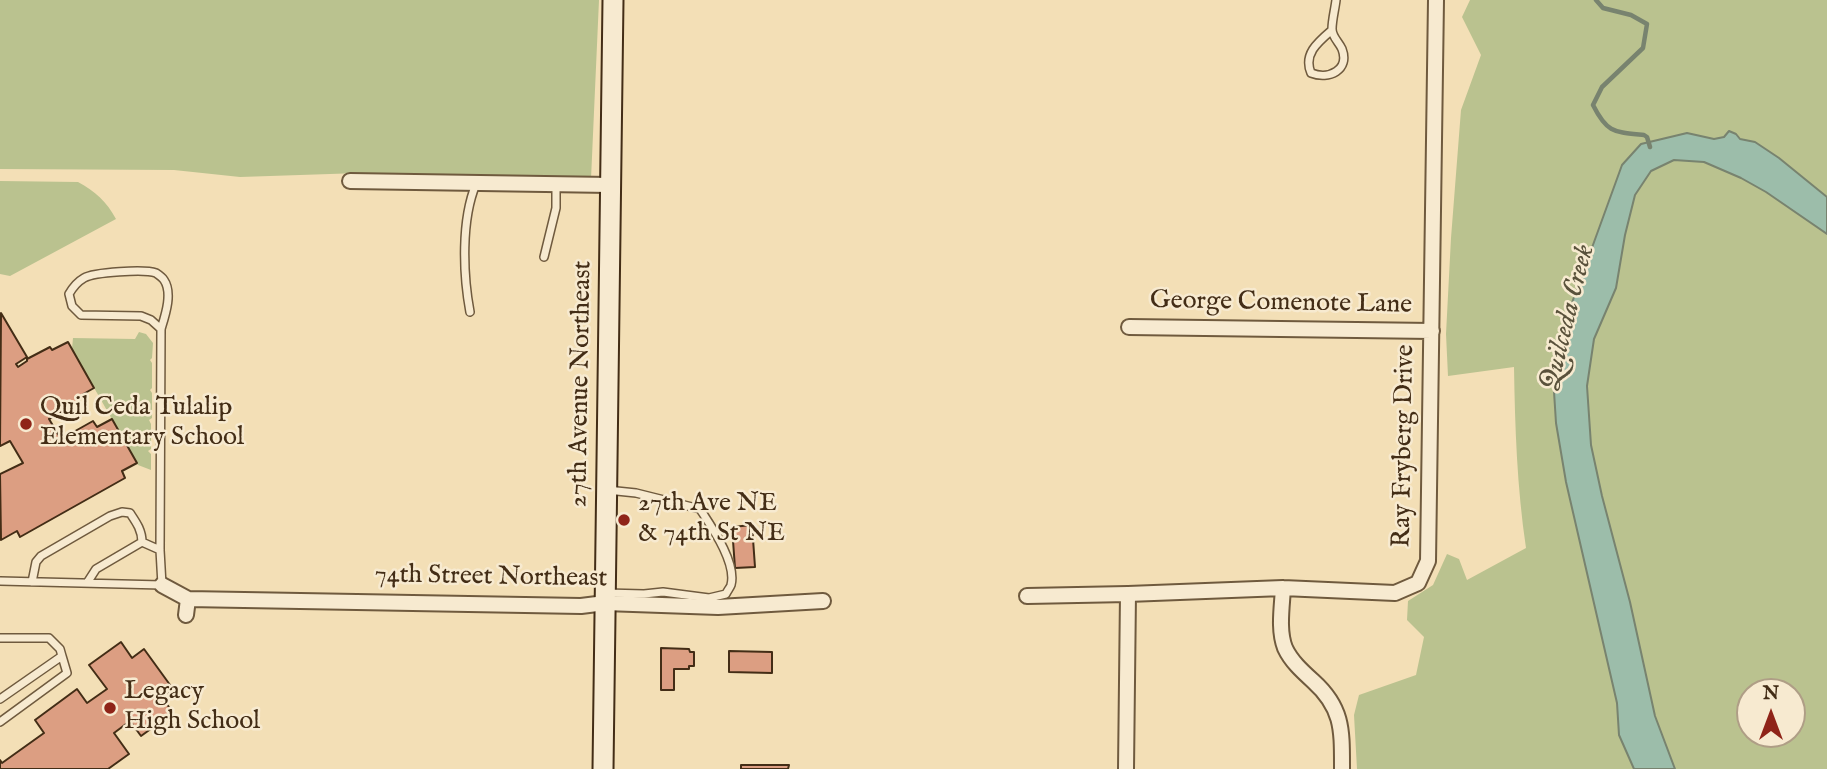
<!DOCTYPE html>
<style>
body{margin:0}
#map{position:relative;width:1827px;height:769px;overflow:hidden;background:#f3dfb6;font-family:"IM FELL English",serif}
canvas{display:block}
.north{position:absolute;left:1736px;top:678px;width:70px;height:70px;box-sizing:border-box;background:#f7ead0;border:2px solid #af9e86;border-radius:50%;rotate:0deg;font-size:19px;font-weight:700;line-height:28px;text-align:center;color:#432d16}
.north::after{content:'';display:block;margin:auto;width:24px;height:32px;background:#8f2418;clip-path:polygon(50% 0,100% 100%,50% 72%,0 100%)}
</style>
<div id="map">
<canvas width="1827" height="769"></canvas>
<div class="north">N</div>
</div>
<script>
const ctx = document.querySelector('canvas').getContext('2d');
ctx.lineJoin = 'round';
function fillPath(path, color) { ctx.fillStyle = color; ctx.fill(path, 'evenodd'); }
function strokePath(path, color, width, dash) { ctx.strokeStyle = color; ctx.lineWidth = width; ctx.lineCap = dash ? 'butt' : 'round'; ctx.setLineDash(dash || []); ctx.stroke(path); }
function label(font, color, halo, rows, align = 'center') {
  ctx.font = font + ' "IM FELL English",serif'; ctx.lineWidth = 5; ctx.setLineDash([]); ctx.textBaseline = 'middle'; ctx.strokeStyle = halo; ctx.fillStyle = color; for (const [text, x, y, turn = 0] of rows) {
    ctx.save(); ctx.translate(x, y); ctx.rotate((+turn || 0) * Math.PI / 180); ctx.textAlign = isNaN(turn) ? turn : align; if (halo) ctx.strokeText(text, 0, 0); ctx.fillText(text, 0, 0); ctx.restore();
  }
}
const green = new Path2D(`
 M 0,0 L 599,0 L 591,179 L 519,179 L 360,173 L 240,177 L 174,170 L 0,169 Z
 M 1470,0 L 1827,0 L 1827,769 L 1357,769 L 1354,715 L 1359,695 L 1416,675 L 1424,637 L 1407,620 L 1408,601 L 1433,585 L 1447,554 L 1459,559 L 1467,580 L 1526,548 C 1517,487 1515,428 1514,367 L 1448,376 L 1446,334 L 1451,238 L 1461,110 L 1481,55 L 1462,17 ZM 1750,692 L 1792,692 L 1792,734 L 1750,734 Z
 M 0,181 L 78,182 C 95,191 107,202 116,219 L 10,276 L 0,274 Z
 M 139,332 L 146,334 L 153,343 L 152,358 L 150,360 L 152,363 L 152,388 L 150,390 L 152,393 L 152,418 L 149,420 L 151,424 L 151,449 L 148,451 L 151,454 L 151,470 L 138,465 L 72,349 L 73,338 L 135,339 Z`);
const water = new Path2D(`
 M 1729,131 L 1736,134 L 1740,139 L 1755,142 L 1779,158 L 1827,197 L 1827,234 L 1766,192 L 1741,178 L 1704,162 L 1674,160 L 1651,171 L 1635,195 L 1625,235 L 1616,288 L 1594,339 L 1587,386 L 1591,445 L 1602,496 L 1630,602 L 1655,716 L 1675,769 L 1634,769 L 1619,735 L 1617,703 L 1566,482 L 1556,423 L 1553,376 L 1557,344 L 1622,165 L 1641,144 L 1687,133 L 1714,139 L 1724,137 Z`);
const stream = new Path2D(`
 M 1596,0 L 1603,8 L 1631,15 L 1647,24 L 1643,48 L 1602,87 L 1593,105 C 1607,133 1614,132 1644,135 L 1647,137 L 1650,147`);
const building = new Path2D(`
 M 1,313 L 27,357 L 16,364 L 18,367 L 27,361 L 27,359 L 50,347 L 52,350 L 68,342 L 94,388 L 78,397 L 80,402 L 49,419 L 61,439 L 93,421 L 97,427 L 112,419 L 137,463 L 122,471 L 125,478 L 20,537 L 17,531 L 1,540 L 0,474 L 23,463 L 10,441 L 0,446 Z
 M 752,525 L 755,567 L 735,568 L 732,527 Z
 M 121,642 L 132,658 L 144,649 L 173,689 L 162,697 L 173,713 L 141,736 L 130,721 L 114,733 L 129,754 L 108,769 L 0,769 L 0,760 L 2,763 L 44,733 L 35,720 L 77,689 L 87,703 L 107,689 L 89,665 Z
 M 661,648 L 689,649 L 690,652 L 694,652 L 694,666 L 689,666 L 689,669 L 674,669 L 674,690 L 661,690 Z
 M 729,651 L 772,652 L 772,673 L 729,672 Z
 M 741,765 L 789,765 L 788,769 L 741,769 Z`);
const lane = new Path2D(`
 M 1332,30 C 1318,42 1303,54 1311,73 C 1329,80 1350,70 1342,49 C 1339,42 1332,37 1332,29 C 1332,20 1335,9 1336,0
 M 544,257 L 556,208 L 556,184
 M 470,312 C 463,274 461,220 476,184
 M 142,542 L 160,550
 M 0,581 L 162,585 L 160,550 L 161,329 C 165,316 173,293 164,280 C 162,277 159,275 156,273 C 145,269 94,272 84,278 C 77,282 73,287 69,294 L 72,306 L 81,315 L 141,316 L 151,320 L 161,329
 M 32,582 L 36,562 L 41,556 L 110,516 L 122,512 L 130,513 C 136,522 142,530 142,542 L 96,569 L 87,583
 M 606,593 L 644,594 L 663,592 L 709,598 L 726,594 C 727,591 730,588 731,585 C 737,563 711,526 700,509 L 636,493 L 607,490
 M 0,638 L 49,638 L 60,649 L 62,656 L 0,699
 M 0,722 L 67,673 L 62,656`);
const street = new Path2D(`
 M 350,181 L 610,185
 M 1129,327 L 1432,331
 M 162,585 L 188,599 L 581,606 L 605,603 L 718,607 L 823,601
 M 1283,588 C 1282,607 1278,630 1285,648 C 1291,661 1302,671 1313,681 C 1343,708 1342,730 1342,769
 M 1027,596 L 1128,594 L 1283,588 L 1395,593 L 1418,583 L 1428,561 L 1436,0
 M 186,615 L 188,599
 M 1126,769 L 1128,594`);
const secondary = new Path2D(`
 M 603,769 L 613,0`);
const markers = [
 [26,424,7,"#8f2418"],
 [624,520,7,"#8f2418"],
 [110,708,7,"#8f2418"]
];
const streetNames = [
 ["George Comenote Lane",1281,304,1],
 ["27th Avenue Northeast",582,384,-89],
 ["Ray Fryberg Drive",1405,446,-89],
 ["74th Street Northeast",491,578,1]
];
const poiNames = [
 ["Quil Ceda Tulalip",40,409],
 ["Elementary School",40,439],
 ["27th Ave NE",638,505],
 ["& 74th St NE",638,535],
 ["Legacy",124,693],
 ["High School",124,723]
];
const waterNames = [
 ["Quilceda Creek",1569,318,-76]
];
fillPath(green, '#bac28f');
fillPath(water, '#9cbdaa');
strokePath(water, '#78836f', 2);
strokePath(stream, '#78836f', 4.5);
fillPath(building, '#dc9e82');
strokePath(building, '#432d16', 2);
strokePath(lane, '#6f5a3e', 10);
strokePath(street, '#6f5a3e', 18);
strokePath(secondary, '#432d16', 23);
strokePath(lane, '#f7ead0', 7);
strokePath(street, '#f7ead0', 14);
strokePath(secondary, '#f7ead0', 19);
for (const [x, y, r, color] of markers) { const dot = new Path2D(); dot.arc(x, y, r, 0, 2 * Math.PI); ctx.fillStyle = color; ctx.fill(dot); strokePath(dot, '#f7ead0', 2.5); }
label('26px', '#432d16', '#f7ead0', streetNames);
label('26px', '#432d16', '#f7ead0', poiNames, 'left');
label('italic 28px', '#59513b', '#f7ead0', waterNames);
</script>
